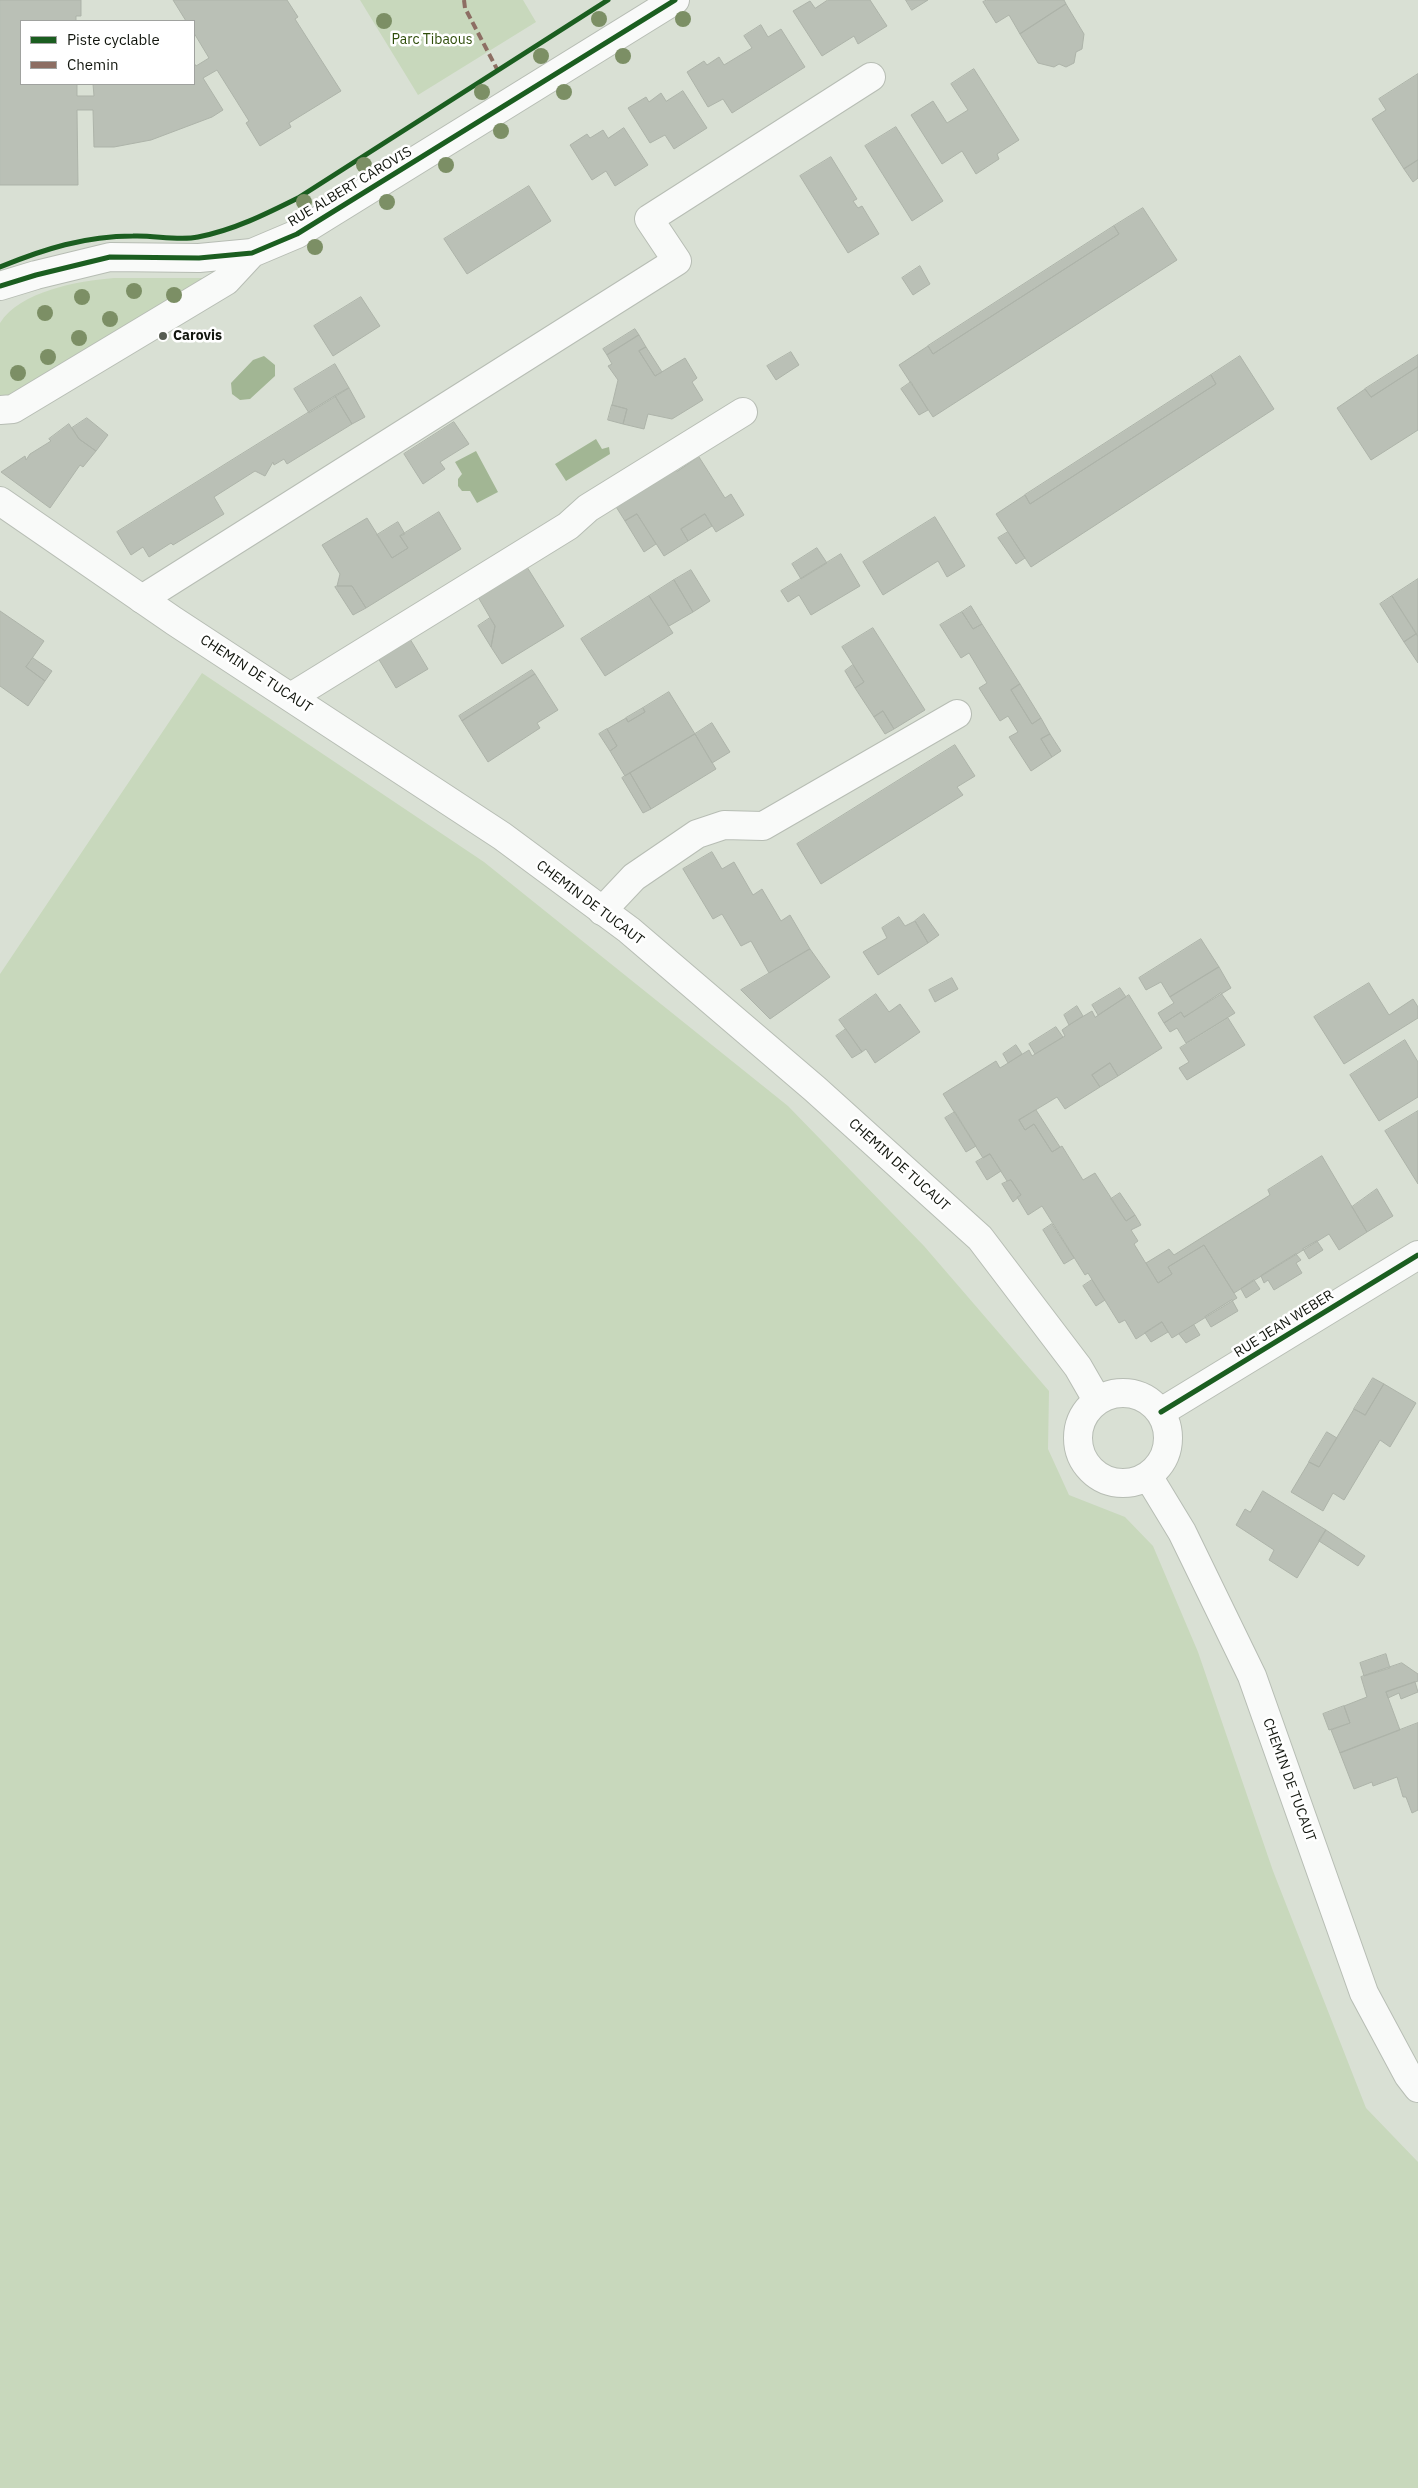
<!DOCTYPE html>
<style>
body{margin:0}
#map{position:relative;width:1418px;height:2488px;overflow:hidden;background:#d9e0d4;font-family:"IBM Plex Sans",sans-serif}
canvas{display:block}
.legend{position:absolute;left:20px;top:20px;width:175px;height:65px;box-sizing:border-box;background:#fff;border:1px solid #a0a29f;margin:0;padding:6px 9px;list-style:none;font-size:15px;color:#12160e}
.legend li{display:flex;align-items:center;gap:10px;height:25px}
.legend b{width:25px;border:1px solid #a0a29f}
</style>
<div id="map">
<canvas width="1418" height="2488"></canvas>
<ul class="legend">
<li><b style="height:6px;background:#1b5e20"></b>Piste cyclable</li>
<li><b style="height:6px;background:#8d6e63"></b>Chemin</li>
</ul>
</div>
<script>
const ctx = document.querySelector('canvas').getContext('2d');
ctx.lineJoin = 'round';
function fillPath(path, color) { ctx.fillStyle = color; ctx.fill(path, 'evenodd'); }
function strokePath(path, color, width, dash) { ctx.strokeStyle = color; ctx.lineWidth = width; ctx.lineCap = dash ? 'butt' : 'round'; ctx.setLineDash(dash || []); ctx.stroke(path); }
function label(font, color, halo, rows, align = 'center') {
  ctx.font = font + ' "IBM Plex Sans",sans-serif'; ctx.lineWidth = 5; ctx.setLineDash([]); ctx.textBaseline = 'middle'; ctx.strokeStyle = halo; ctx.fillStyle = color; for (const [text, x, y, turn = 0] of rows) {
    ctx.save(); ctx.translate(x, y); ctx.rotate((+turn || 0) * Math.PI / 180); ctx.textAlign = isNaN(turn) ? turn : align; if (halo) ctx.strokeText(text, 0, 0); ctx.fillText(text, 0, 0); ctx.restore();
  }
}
const green = new Path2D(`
 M 360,0 L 523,0 L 536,22 L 418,95 Z
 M 114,278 L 204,278 L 13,395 L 0,396 L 0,323 C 20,291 78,281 114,278 Z
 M 202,673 L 484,862 L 788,1106 L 924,1246 L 1049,1391 L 1048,1449 L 1069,1495 L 1125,1517 L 1153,1546 L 1198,1652 L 1273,1871 L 1366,2108 L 1418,2162 L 1418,2488 L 0,2488 L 0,974 Z`);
const water = new Path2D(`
 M 264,356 L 275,365 L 275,376 L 250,399 L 240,400 L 232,394 L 231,383 L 253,360 Z
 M 596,439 L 602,449 L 609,447 L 610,454 L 566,481 L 555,464 Z
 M 476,451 L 498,492 L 477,503 L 470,491 L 462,491 L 458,486 L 458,479 L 462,474 L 455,462 Z`);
const building = new Path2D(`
 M 0,0 L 81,0 L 81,16 L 76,16 L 76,21 L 21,21 L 21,84 L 77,84 L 77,96 L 94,96 L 93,84 L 194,84 L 194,63 L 196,66 L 209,58 L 194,33 L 194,21 L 186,21 L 173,0 L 287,0 L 298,17 L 295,19 L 341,91 L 289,123 L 291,127 L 260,146 L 246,123 L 249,121 L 217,70 L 203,78 L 223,110 L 212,117 L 151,140 L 114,147 L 94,147 L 93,110 L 77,110 L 78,185 L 0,185 Z
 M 828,0 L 870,0 L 887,26 L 858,44 L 854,36 L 822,56 L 793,11 L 810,1 L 815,8 Z
 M 906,0 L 928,0 L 912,10 Z
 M 987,0 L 1064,0 L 1066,4 L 1020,34 L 1009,15 L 996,23 L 983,2 Z
 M 1066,4 L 1084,34 L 1082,49 L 1076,52 L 1074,63 L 1066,67 L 1059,64 L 1054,67 L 1038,63 L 1020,34 Z
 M 761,25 L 768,37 L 781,29 L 805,67 L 732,113 L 723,99 L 708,107 L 687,72 L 704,61 L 707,65 L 719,57 L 724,65 L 752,48 L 744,36 Z
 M 974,69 L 1019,140 L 997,154 L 999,159 L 976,174 L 962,151 L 942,164 L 911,115 L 933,101 L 947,123 L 968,110 L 951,84 Z
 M 1418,74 L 1418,160 L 1404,169 L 1372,119 L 1386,110 L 1379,99 Z
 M 683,91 L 707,128 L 674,149 L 665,135 L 650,143 L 628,108 L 646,97 L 649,102 L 661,93 L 666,101 Z
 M 896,127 L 943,201 L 912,221 L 865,146 Z
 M 624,128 L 648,165 L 615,186 L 606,171 L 592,180 L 570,145 L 587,134 L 590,138 L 603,130 L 608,138 Z
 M 831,157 L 857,199 L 853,201 L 858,208 L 862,206 L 879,234 L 848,253 L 800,176 Z
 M 1418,160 L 1418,178 L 1413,182 L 1404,169 Z
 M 529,186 L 551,221 L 467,274 L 444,239 Z
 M 1143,208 L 1177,260 L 933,417 L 899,365 L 928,346 L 933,354 L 1119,234 L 1114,226 Z
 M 1114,226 L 1119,234 L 933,354 L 928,346 Z
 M 920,266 L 930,284 L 913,295 L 902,278 Z
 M 361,297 L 380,326 L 333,356 L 314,326 Z
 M 635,329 L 639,335 L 607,355 L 603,349 Z
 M 639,335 L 646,347 L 639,351 L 655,376 L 685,358 L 697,378 L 692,382 L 703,400 L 672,419 L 648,414 L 644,429 L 623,424 L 627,409 L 612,405 L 618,380 L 608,366 L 612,364 L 607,355 Z
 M 646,347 L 662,372 L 655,376 L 639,351 Z
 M 791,352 L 799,365 L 776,380 L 767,366 Z
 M 1418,355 L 1418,367 L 1371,397 L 1365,389 Z
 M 1240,356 L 1274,409 L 1031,567 L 996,514 L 1025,495 L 1030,504 L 1216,384 L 1211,375 Z
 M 335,364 L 349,388 L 309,413 L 294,389 Z
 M 1418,367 L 1418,430 L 1371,460 L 1337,408 L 1365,389 L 1371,397 Z
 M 1211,375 L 1216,384 L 1030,504 L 1025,495 Z
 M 911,382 L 928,410 L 919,415 L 901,389 Z
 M 349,388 L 365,417 L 352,424 L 335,396 Z
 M 335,396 L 352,424 L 287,464 L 284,459 L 274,465 L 273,462 L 265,476 L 255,471 L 214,497 L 224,514 L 173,545 L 171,543 L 149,557 L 143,547 L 131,555 L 117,532 Z
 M 612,405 L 627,409 L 623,424 L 608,420 Z
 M 87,418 L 108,435 L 96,451 L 79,439 L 72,428 Z
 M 454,422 L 469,444 L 440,462 L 445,469 L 423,484 L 404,454 Z
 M 69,424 L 79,439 L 96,451 L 83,467 L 80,465 L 50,508 L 1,472 L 25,456 L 26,460 L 30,454 L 51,441 L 49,439 Z
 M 699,457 L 725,498 L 731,494 L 744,515 L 716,532 L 705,514 L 681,529 L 688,541 L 664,556 L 637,514 L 625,521 L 613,502 L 673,465 L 677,471 Z
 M 439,512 L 461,549 L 366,608 L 352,586 L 337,586 L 340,574 L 322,545 L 367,518 L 392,558 L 408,548 L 400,536 Z
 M 637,514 L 656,544 L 644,552 L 625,521 Z
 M 705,514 L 712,526 L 688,541 L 681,529 Z
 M 935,517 L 965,566 L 947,577 L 938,561 L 883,595 L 863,562 Z
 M 398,522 L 405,534 L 400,536 L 408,548 L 392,558 L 377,535 Z
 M 1008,532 L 1025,558 L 1016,564 L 998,538 Z
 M 817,548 L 827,563 L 801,579 L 792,564 Z
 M 841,554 L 860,586 L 811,615 L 799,595 L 788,602 L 781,591 Z
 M 527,567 L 564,626 L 502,664 L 491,647 L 495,626 L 478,597 Z
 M 691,570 L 710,601 L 693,612 L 674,580 Z
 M 1418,579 L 1418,636 L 1392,596 Z
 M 674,580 L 693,612 L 669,626 L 649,596 Z
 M 337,586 L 352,586 L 366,608 L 353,615 L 335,587 Z
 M 649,596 L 673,633 L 605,676 L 581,639 Z
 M 1392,596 L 1416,634 L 1404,642 L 1380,604 Z
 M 971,606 L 982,624 L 973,629 L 962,612 Z
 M 0,611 L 44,641 L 26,667 L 45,681 L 28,706 L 0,686 Z
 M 962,612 L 973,629 L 982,624 L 1020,684 L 1011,690 L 1032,724 L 1041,718 L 1050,734 L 1041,739 L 1052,757 L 1031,771 L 1009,737 L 1018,732 L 1008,716 L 1000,721 L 979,688 L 987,683 L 969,653 L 961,658 L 940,625 Z
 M 490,618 L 495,626 L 491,647 L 478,626 Z
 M 873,628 L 925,710 L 894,729 L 883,711 L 874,717 L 855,688 L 864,682 L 842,647 Z
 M 1416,634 L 1418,637 L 1418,663 L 1404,642 Z
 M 410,639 L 428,669 L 396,688 L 378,658 Z
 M 33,658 L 52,671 L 45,681 L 26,667 Z
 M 853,665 L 864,682 L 855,688 L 845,671 Z
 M 532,670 L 535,674 L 462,721 L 459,716 Z
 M 535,674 L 558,710 L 537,723 L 540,728 L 488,762 L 462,721 Z
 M 1020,684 L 1041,718 L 1032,724 L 1011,690 Z
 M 669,692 L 695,734 L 625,776 L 610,751 L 617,746 L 607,729 L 626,718 L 628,722 L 645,712 L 643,708 Z
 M 643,708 L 645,712 L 628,722 L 626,718 Z
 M 883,711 L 894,729 L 885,734 L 874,717 Z
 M 712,723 L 730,752 L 712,763 L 695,734 Z
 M 607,729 L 617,746 L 610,751 L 599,734 Z
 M 695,734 L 716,769 L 651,809 L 630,773 Z
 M 1050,734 L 1061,751 L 1052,757 L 1041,739 Z
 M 955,745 L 975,776 L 957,787 L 963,795 L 821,884 L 797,844 Z
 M 630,773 L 651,809 L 643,813 L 622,778 Z
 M 712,852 L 722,869 L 734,862 L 753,895 L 762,889 L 781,921 L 790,915 L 810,949 L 769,973 L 751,941 L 741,946 L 722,914 L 713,919 L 683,869 Z
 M 924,914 L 939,935 L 928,943 L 915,921 Z
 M 899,917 L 905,926 L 915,921 L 928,943 L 878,975 L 863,952 L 887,938 L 882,928 Z
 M 1201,939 L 1219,967 L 1170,997 L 1161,982 L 1146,990 L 1139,978 Z
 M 810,949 L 830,977 L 770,1019 L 741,990 Z
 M 1219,967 L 1231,988 L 1184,1017 L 1181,1012 L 1164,1023 L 1158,1013 L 1174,1003 L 1170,997 Z
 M 952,978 L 958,989 L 935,1002 L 929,990 Z
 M 1369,983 L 1389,1015 L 1413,999 L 1418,1007 L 1418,1018 L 1344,1064 L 1314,1017 Z
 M 1120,988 L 1126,997 L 1098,1015 L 1092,1005 Z
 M 1221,993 L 1235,1013 L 1186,1043 L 1177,1028 L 1170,1032 L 1164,1023 L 1181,1012 L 1184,1017 Z
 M 876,994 L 889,1012 L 900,1004 L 920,1032 L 875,1063 L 866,1049 L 862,1052 L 839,1020 Z
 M 1129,995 L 1162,1048 L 1118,1076 L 1110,1063 L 1092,1075 L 1100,1087 L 1065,1109 L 1057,1097 L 1019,1120 L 1025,1130 L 1034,1124 L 1052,1152 L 1062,1146 L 1083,1180 L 1095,1173 L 1126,1221 L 1135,1215 L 1141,1225 L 1131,1230 L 1138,1241 L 1134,1244 L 1158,1283 L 1172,1274 L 1168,1267 L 1204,1245 L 1237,1298 L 1172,1338 L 1162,1322 L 1136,1339 L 1125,1320 L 1119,1323 L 1088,1273 L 1085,1275 L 1042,1206 L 1028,1215 L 1017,1197 L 1021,1195 L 1011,1180 L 1007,1181 L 990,1154 L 983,1158 L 943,1094 L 996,1061 L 1000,1068 L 1029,1050 L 1032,1056 L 1065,1036 L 1062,1030 L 1069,1025 L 1092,1011 L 1095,1017 Z
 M 1077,1006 L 1083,1016 L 1069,1025 L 1064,1015 Z
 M 1228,1018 L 1245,1045 L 1187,1080 L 1179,1068 L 1189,1062 L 1180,1048 Z
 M 1056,1027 L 1063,1037 L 1035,1054 L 1029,1044 Z
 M 846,1029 L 862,1052 L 852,1058 L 836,1036 Z
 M 1405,1040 L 1418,1062 L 1418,1097 L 1379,1121 L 1350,1075 Z
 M 1016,1045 L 1022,1054 L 1008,1063 L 1003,1054 Z
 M 1110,1063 L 1118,1076 L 1100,1087 L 1092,1075 Z
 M 1036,1110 L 1060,1147 L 1052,1152 L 1034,1124 L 1025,1130 L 1019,1120 Z
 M 1418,1111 L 1418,1184 L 1385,1131 Z
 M 955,1112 L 976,1146 L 966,1152 L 945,1118 Z
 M 990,1154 L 1001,1171 L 987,1180 L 976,1162 Z
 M 1322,1156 L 1367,1232 L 1339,1250 L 1329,1234 L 1234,1293 L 1204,1245 L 1168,1267 L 1172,1274 L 1158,1283 L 1146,1263 L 1169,1249 L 1174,1255 L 1270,1195 L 1268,1190 Z
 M 1011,1180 L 1021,1195 L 1013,1202 L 1002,1184 Z
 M 1377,1189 L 1393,1216 L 1367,1232 L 1352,1207 Z
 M 1120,1193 L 1135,1215 L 1126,1221 L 1111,1199 Z
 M 1052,1224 L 1074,1258 L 1064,1264 L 1043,1230 Z
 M 1317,1241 L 1323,1250 L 1309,1259 L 1303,1249 Z
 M 1296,1254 L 1301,1260 L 1296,1263 L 1302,1273 L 1274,1290 L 1268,1280 L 1264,1283 L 1261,1276 Z
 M 1092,1280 L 1105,1300 L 1096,1306 L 1083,1286 Z
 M 1254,1280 L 1260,1289 L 1246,1298 L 1241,1289 Z
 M 1232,1300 L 1238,1311 L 1211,1327 L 1205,1317 Z
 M 1162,1322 L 1168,1332 L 1151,1342 L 1145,1333 Z
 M 1194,1325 L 1200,1335 L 1186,1343 L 1179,1334 Z
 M 1373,1378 L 1384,1384 L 1365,1415 L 1354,1409 Z
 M 1384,1384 L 1416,1403 L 1390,1447 L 1380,1440 L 1344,1500 L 1333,1493 L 1323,1511 L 1291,1492 L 1309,1462 L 1319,1467 L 1354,1409 L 1365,1415 Z
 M 1327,1432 L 1337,1438 L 1319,1467 L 1309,1462 Z
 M 1263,1491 L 1326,1530 L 1297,1578 L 1269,1560 L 1274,1550 L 1236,1525 L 1245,1509 L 1250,1512 Z
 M 1326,1530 L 1365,1556 L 1358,1566 L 1319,1541 Z
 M 1386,1654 L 1390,1668 L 1364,1676 L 1360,1663 Z
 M 1402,1663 L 1418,1674 L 1418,1681 L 1386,1692 L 1400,1730 L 1340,1753 L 1331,1730 L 1350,1723 L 1344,1706 L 1367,1697 L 1361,1677 Z
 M 1415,1682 L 1418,1692 L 1401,1699 L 1399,1693 L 1388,1698 L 1386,1692 Z
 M 1344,1706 L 1350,1723 L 1329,1730 L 1323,1714 Z
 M 1418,1723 L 1418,1810 L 1412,1813 L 1406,1797 L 1403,1797 L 1397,1777 L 1373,1786 L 1372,1782 L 1354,1789 L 1340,1753 Z`);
const minor = new Path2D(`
 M 0,286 L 36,275 L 110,257 L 199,258 L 252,253 L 297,234 L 675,0
 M 0,410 L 13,409 L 226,281 L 252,253
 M 142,599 L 677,261 L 649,219 L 871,77
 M 291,697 L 568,526 L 588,508 L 743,412
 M 602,911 L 634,877 L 697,834 L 724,825 L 763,826 L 957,714
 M 1161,1412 L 1418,1255`);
const major = new Path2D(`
 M 0,501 L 174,621 L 502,836 L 629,930 L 815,1089 L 980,1238 L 1078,1367 L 1097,1400
 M1078 1438a45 45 0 1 1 90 0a45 45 0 1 1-90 0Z
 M 1148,1476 L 1182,1532 L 1252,1676 L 1364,1993 L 1408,2075 L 1418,2088`);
const quiet = new Path2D(`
 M 464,0 L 465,8 L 498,71`);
const cycleway = new Path2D(`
 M 0,267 C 44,249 85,236 133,236 C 154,235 178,241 198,237 C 234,230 266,214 298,198 L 608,0
 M 0,286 L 36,275 L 110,257 L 199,258 L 252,253 L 297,234 L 675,0
 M 1161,1412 L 1418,1255`);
const trees = [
 [599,19],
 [683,19],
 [384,21],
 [541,56],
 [623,56],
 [482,92],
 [564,92],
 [501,131],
 [364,165],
 [446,165],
 [304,202],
 [387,202],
 [315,247],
 [134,291],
 [174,295],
 [82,297],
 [45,313],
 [110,319],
 [79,338],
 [48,357],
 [18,373]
];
const markers = [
 [163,336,5,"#585d53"]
];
const parkNames = [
 ["Parc Tibaous",432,40]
];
const streetNames = [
 ["RUE ALBERT CAROVIS",350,187,-31],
 ["CHEMIN DE TUCAUT",256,674,33],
 ["CHEMIN DE TUCAUT",590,903,37],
 ["CHEMIN DE TUCAUT",899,1165,42],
 ["RUE JEAN WEBER",1284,1324,-32],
 ["CHEMIN DE TUCAUT",1289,1780,70]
];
const poiNames = [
 ["Carovis",173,336]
];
fillPath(green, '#c8d8bc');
fillPath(water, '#a2b694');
fillPath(building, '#bac0b6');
strokePath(building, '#adb3a9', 1);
strokePath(minor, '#b7bdb4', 30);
strokePath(major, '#b7bdb4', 30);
strokePath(minor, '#f9faf9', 28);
strokePath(major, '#f9faf9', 28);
strokePath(quiet, '#8d6e63', 4, [8, 4]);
strokePath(cycleway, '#1b5e20', 5);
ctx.fillStyle = '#7c8f65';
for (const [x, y] of trees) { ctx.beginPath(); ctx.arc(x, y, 8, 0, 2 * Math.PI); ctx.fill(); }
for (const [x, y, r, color] of markers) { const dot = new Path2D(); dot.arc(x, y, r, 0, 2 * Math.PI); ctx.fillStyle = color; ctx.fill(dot); strokePath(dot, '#fff', 2); }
label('14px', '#2f4d0a', '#fff', parkNames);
label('14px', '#12160e', '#fff', streetNames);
label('bold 14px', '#12160e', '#fff', poiNames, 'left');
</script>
